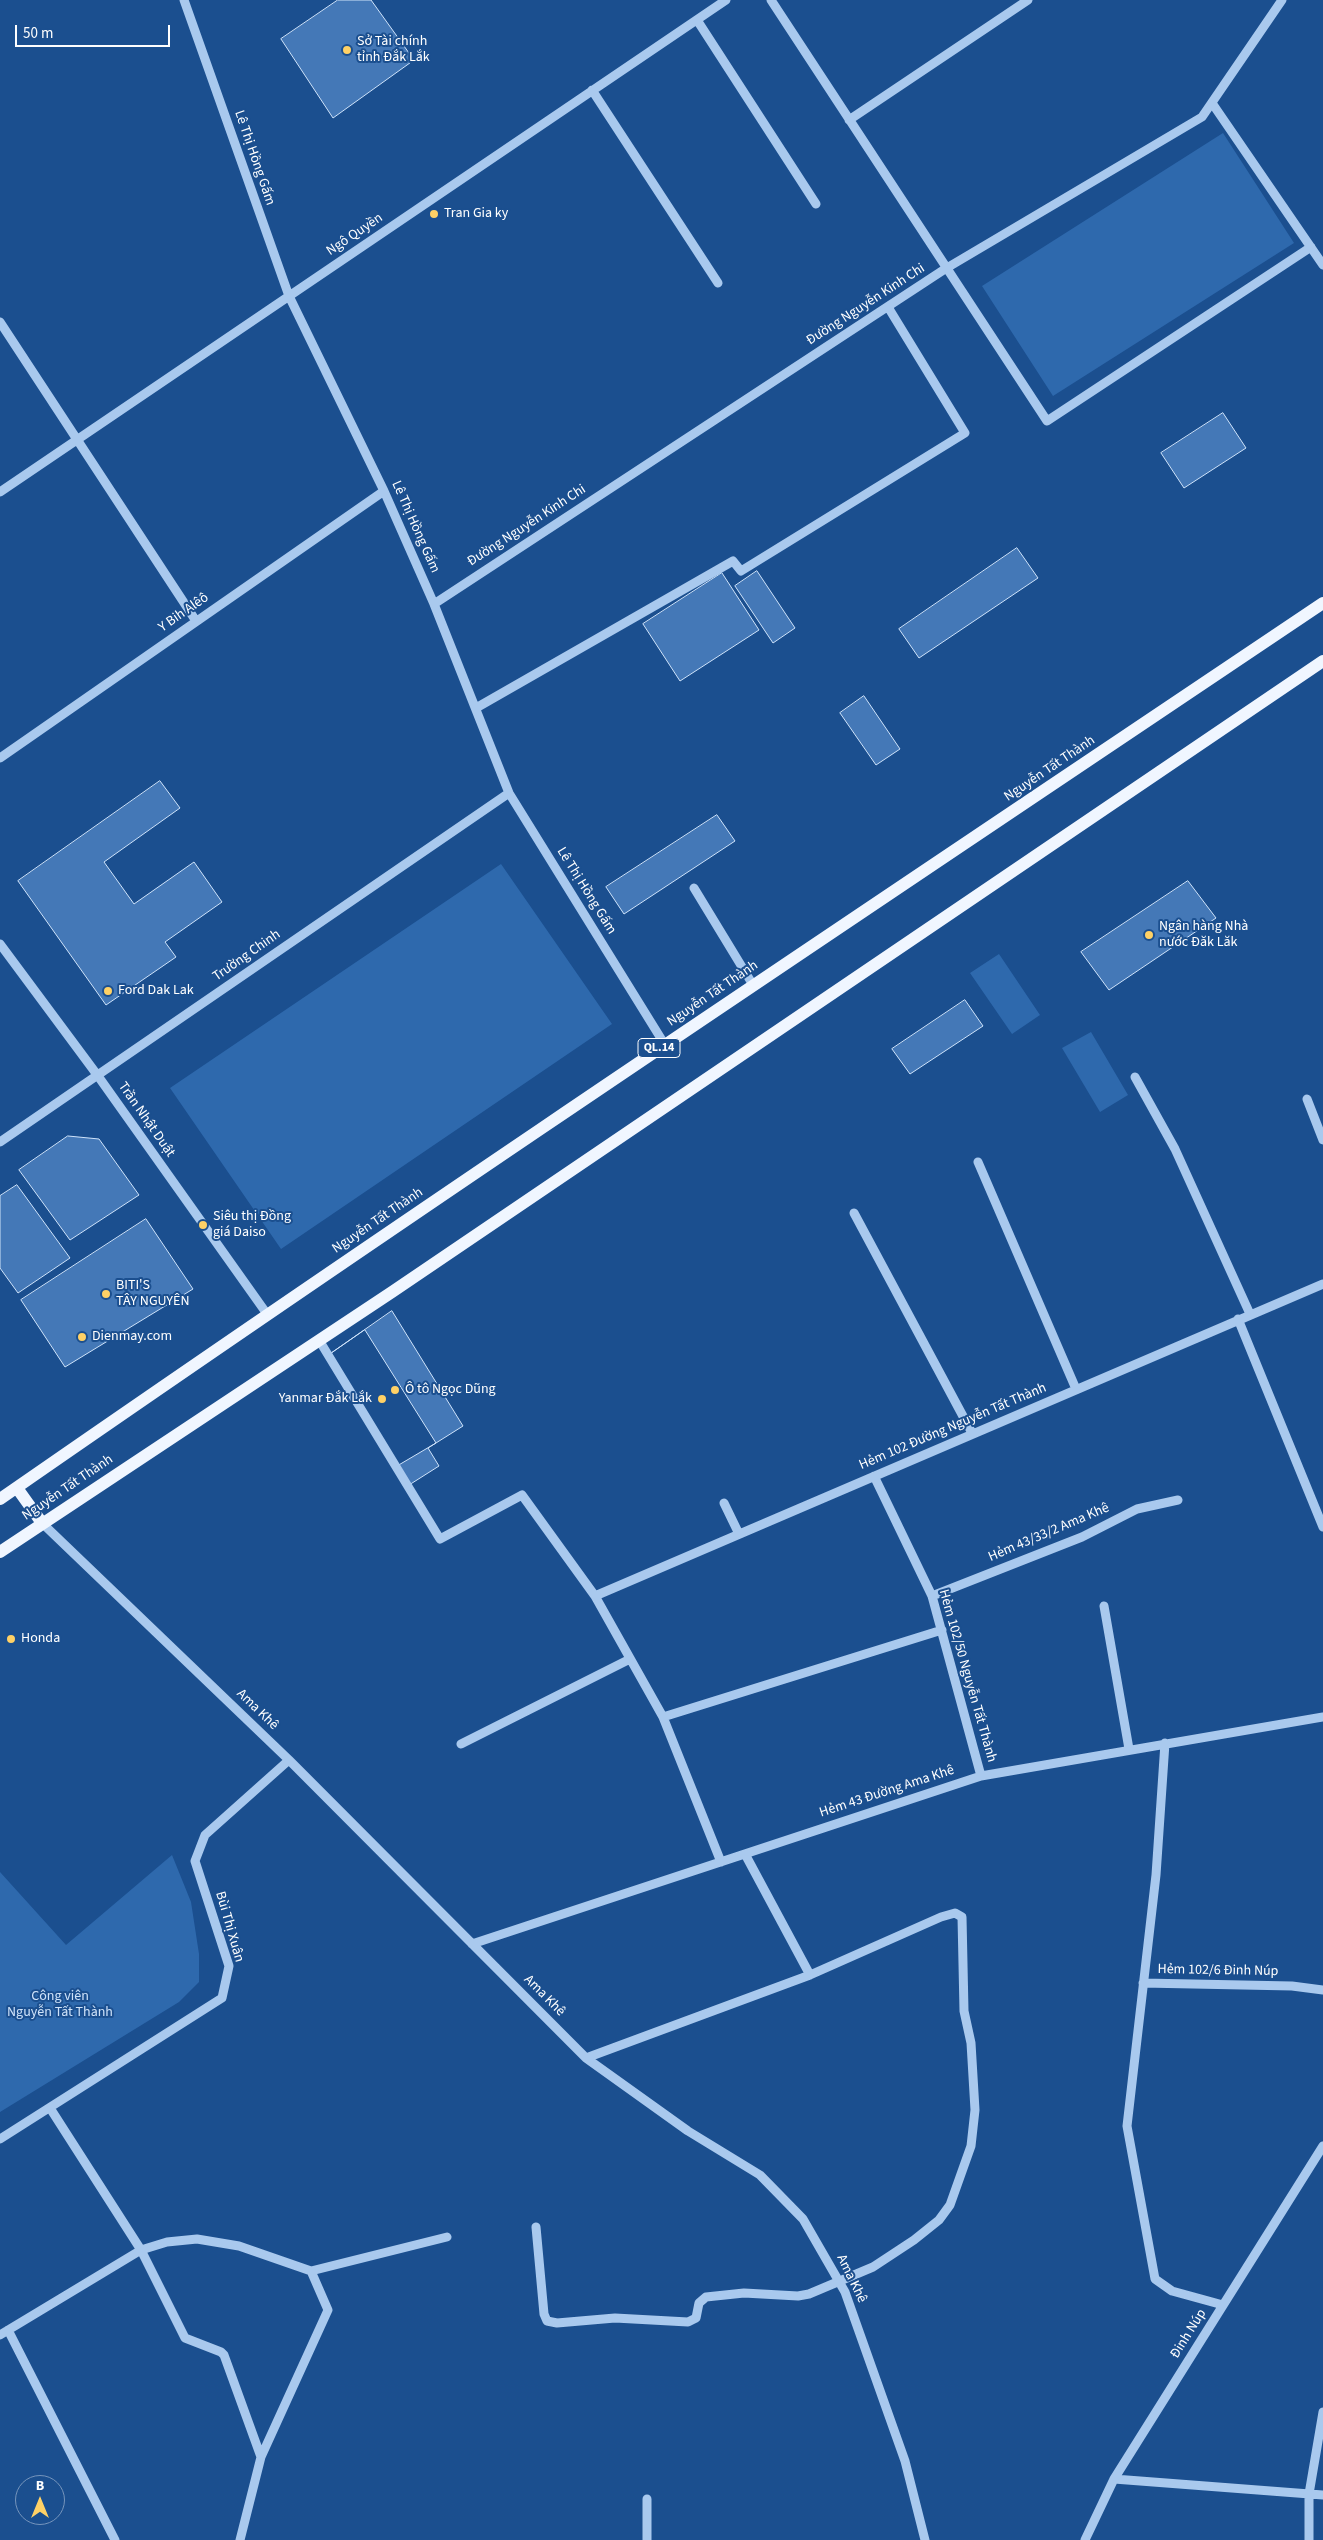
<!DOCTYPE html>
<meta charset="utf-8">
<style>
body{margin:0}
#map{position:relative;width:1323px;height:2540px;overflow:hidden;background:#1b4f8f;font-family:"Source Sans 3",sans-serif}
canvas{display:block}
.north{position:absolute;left:15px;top:2475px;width:50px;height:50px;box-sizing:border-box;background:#1b4f8f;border:1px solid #7695bc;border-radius:50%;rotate:0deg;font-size:14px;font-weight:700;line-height:20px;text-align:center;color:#fff}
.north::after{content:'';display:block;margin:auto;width:18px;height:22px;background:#ffd166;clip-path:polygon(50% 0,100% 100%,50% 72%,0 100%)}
.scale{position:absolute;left:15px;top:25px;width:155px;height:22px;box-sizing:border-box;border:2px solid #fff;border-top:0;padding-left:6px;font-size:15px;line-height:18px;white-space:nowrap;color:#fff;-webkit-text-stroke:4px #1b4f8f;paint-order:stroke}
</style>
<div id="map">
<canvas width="1323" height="2540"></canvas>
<div class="north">B</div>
<div class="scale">50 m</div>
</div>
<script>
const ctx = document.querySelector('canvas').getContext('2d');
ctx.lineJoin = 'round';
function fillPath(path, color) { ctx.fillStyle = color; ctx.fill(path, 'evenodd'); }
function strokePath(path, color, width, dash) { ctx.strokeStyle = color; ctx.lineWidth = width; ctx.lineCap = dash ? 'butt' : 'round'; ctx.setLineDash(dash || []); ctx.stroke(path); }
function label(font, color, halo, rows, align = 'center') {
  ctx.font = font + ' "Source Sans 3",sans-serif'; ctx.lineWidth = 4; ctx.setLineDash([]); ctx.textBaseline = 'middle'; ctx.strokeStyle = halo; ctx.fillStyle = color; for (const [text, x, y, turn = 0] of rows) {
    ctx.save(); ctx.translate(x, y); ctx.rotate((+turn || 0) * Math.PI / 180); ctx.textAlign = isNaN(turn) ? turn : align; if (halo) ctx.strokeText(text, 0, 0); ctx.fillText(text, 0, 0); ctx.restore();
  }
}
const green = new Path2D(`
 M 1223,133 L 1294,243 L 1053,396 L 982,286 Z
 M 501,864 L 612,1024 L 281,1249 L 170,1088 Z
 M 999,954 L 1040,1015 L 1012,1034 L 970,973 Z
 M 1091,1032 L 1128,1095 L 1100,1112 L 1062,1048 Z
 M 172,1855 L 191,1902 L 199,1954 L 199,1982 L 179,2002 L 0,2112 L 0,1872 L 66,1945 Z`);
const building = new Path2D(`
 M 338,0 L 371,0 L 414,60 L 333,118 L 281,39 Z
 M 1223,413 L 1246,448 L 1184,488 L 1161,453 Z
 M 1017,548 L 1038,578 L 919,658 L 899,629 Z
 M 757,571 L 795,628 L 773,643 L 735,586 Z
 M 722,573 L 759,630 L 680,681 L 643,624 Z
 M 864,696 L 900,749 L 876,765 L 840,713 Z
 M 160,781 L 180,808 L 104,862 L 134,904 L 194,862 L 222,902 L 165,942 L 176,957 L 106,1005 L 18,881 Z
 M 717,815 L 735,841 L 624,914 L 606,887 Z
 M 1188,881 L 1216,918 L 1109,990 L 1081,952 Z
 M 965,1000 L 983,1026 L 910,1074 L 892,1049 Z
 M 68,1136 L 99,1139 L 139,1195 L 70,1240 L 19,1170 Z
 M 17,1185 L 70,1258 L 18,1293 L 0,1268 L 0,1196 Z
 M 146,1219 L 193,1289 L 65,1367 L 21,1300 Z
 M 392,1311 L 463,1426 L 428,1448 L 439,1466 L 409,1485 L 329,1355 Z
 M 365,1330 L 436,1443 L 397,1466 L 329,1355 Z`);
const minor = new Path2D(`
 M 184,0 L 289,296 L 384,491 L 434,604 L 509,793 L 665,1045
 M 771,0 L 1047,421 L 1311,247
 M 697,20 L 816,204
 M 592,90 L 718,283
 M 1212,103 L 1323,265
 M 849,120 L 1028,0
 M 0,322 L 196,621
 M 0,492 L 726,0
 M 434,604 L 945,269 L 1202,117 L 1282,0
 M 476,708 L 733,561 L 741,571 L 965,433 L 888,307
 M 0,758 L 384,491
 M 694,888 L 753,985
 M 0,944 L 98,1076 L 267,1314
 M 1135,1077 L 1175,1149 L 1250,1314
 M 1307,1099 L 1323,1140
 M 0,1142 L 509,793
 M 978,1162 L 1076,1389
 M 854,1213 L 972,1433
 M 1238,1319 L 1323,1527
 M 319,1340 L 440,1539 L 522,1495 L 595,1596 L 663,1717 L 721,1862
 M 874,1476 L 932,1596 L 981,1776
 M 724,1503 L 739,1534
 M 42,1523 L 289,1760 L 586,2058 L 688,2131 L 760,2175 L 803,2219 L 845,2292 L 905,2461 L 925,2540
 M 595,1596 L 1323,1284
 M 932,1596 L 1082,1537 L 1137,1509 L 1178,1500
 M 1104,1606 L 1129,1749
 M 663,1717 L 942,1630
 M 1165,1743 L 1156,1875 L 1127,2126 L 1155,2279 L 1172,2291 L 1223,2305
 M 461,1744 L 630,1659
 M 745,1854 L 810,1975
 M 472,1944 L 981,1776 L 1323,1717
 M 1143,1983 L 1292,1986 L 1323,1990
 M 0,2139 L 222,1998 L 229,1966 L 195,1861 L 205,1835 L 289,1760
 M 536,2227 L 544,2314 L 547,2321 L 557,2323 L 615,2318 L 688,2322 L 696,2318 L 699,2303 L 706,2297 L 744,2293 L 798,2296 L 809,2294 L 873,2267 L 914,2240 L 939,2220 L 950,2205 L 971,2146 L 975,2110 L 971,2043 L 964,2011 L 962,1917 L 955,1913 L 941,1917 L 810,1975 L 586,2058
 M 8,2330 L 115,2540
 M 0,2335 L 141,2250 L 50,2108
 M 261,2457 L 224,2355 L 221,2352 L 185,2338 L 141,2250 L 167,2242 L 197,2239 L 239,2246 L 311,2271 L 447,2237
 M 1114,2479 L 1323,2495
 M 647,2499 L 647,2540
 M 240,2540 L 261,2457 L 328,2310 L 311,2271
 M 1085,2540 L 1114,2479 L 1323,2146
 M 1309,2540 L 1309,2494 L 1323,2412`);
const major = new Path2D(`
 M 17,1488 L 42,1523
 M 0,1499 C 438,1195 881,900 1323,603
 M 0,1552 L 392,1292 L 1323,661`);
const markers = [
 [347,50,5,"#ffd166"],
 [434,214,5,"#ffd166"],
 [1149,935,5,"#ffd166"],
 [108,991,5,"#ffd166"],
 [203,1225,5,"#ffd166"],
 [106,1294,5,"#ffd166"],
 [82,1337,5,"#ffd166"],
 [395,1390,5,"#ffd166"],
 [382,1399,5,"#ffd166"],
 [11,1639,5,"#ffd166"]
];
const shields = [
 [659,1048,42]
];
const shieldNames = [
 ["QL.14",659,1048]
];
const poiNames = [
 ["Sở Tài chính",357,42],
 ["tỉnh Đắk Lắk",357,58],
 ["Tran Gia ky",444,214],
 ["Ngân hàng Nhà",1159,927],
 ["nước Đăk Lăk",1159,943],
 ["Ford Dak Lak",118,991],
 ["Siêu thị Đồng",213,1217],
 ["giá Daiso",213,1233],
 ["BITI'S",116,1286],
 ["TÂY NGUYÊN",116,1302],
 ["Dienmay.com",92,1337],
 ["Ô tô Ngọc Dũng",405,1390],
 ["Yanmar Đắk Lắk",372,1399,"right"],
 ["Honda",21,1639]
];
const streetNames = [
 ["Lê Thị Hồng Gấm",254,158,71],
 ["Ngô Quyền",355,235,-34],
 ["Đường Nguyễn Kinh Chi",866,305,-33],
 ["Đường Nguyễn Kinh Chi",527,526,-33],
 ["Lê Thị Hồng Gấm",415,527,66],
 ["Y Bih Alêô",184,613,-35],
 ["Nguyễn Tất Thành",1050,769,-34],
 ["Lê Thị Hồng Gấm",586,891,58],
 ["Trường Chinh",247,956,-35],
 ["Nguyễn Tất Thành",713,994,-34],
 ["Trần Nhật Duật",146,1120,55],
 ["Nguyễn Tất Thành",378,1221,-34],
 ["Hẻm 102 Đường Nguyễn Tất Thành",953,1427,-23],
 ["Nguyễn Tất Thành",68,1488,-34],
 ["Hẻm 43/33/2 Ama Khê",1049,1533,-23],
 ["Hẻm 102/50 Nguyễn Tất Thành",967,1676,74],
 ["Ama Khê",257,1710,44],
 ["Hẻm 43 Đường Ama Khê",887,1792,-18],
 ["Bùi Thị Xuân",229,1927,74],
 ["Hẻm 102/6 Đinh Núp",1218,1971,1],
 ["Ama Khê",544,1996,45],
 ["Ama Khê",851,2279,64],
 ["Đinh Núp",1189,2334,-58]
];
const parkNames = [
 ["Công viên",60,1997],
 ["Nguyễn Tất Thành",60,2013]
];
fillPath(green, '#2e69ad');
fillPath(building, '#4478b7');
strokePath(building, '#cfe3fa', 1);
strokePath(minor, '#a9c9ee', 9);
strokePath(major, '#f0f6ff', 12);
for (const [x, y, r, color] of markers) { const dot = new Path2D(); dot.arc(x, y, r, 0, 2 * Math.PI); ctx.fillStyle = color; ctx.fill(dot); strokePath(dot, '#1b4f8f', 2); }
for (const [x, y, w] of shields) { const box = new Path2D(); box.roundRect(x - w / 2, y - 9.5, w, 19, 4); ctx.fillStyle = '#1b4f8f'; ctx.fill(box); strokePath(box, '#fff', 1); }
label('bold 12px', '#fff', null, shieldNames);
label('14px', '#fff', '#1b4f8f', poiNames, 'left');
label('14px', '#fff', '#1b4f8f', streetNames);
label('14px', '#cfe3fa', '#1b4f8f', parkNames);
</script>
